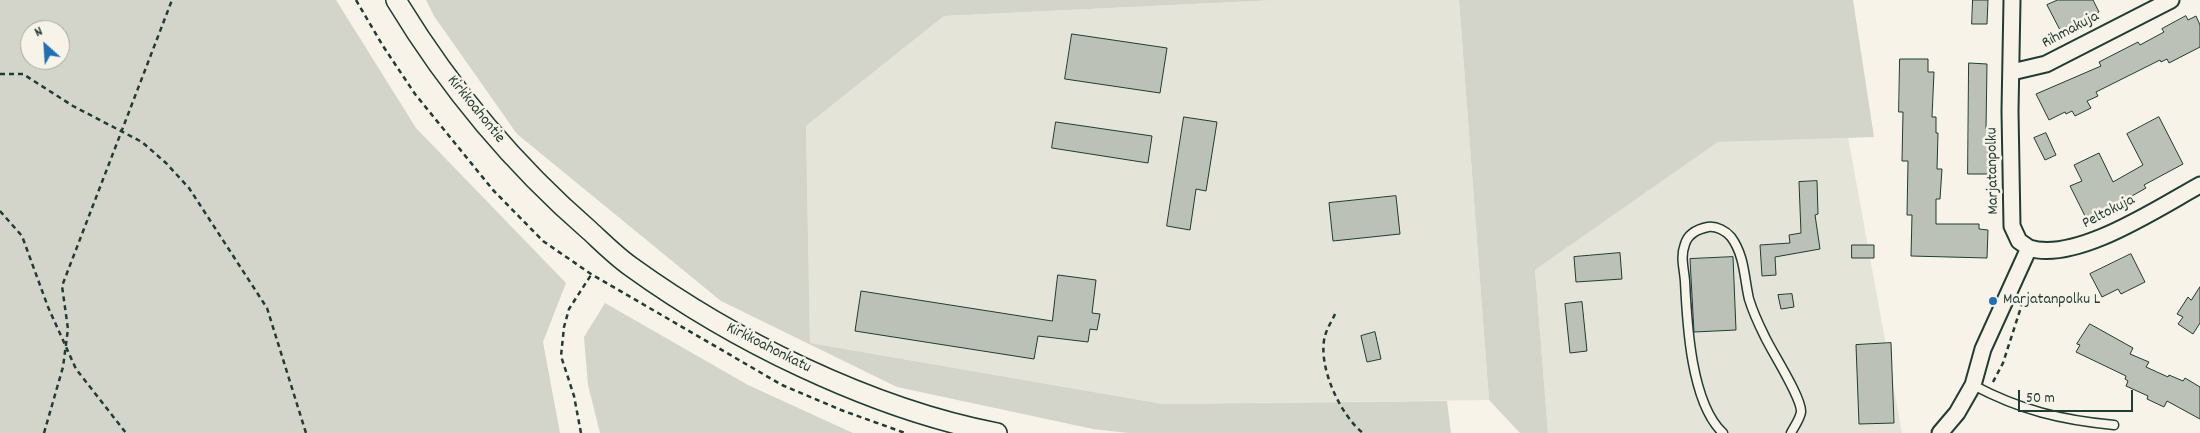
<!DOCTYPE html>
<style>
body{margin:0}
#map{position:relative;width:2200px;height:433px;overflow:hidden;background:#f7f3e8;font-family:Dekko,sans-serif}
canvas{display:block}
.north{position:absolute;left:20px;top:20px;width:50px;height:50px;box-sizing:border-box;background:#f7f3e8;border:1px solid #a1aaa0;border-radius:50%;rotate:334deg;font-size:14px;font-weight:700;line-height:20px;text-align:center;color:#1f3d34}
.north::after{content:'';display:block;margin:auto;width:18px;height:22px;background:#1f6fb2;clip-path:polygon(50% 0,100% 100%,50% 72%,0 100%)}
.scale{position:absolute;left:2018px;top:390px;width:115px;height:22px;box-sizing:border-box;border:2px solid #1f3d34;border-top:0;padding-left:6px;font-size:15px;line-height:18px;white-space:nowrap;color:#1f3d34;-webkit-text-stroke:4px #f7f3e8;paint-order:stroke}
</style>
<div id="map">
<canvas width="2200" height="433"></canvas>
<div class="north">N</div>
<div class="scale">50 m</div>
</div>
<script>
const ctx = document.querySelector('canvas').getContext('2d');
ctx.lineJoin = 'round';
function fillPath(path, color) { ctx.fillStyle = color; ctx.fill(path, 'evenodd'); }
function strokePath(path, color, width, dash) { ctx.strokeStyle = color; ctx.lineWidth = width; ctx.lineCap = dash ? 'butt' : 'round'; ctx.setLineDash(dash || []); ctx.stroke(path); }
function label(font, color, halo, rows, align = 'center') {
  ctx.font = font + ' Dekko,sans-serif'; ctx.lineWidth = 5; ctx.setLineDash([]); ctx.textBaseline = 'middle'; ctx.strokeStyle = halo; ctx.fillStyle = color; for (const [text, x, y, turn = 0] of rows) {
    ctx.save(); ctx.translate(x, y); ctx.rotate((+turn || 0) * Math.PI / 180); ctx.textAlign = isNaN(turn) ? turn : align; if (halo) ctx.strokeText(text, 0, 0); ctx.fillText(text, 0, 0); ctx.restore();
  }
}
const built = new Path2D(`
 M 1276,0 L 1459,0 L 1489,400 L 1163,404 L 810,343 L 806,126 L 944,16 Z
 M 1848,137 L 1902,433 L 1548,433 L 1535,270 L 1718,142 Z`);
const green = new Path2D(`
 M 0,0 L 336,0 L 416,128 L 566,283 L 543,342 L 560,433 L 0,433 ZM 30,30 L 60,30 L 60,60 L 30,60 Z
 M 426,0 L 1276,0 L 944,16 L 806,126 L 810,343 L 1163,404 L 1447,401 L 1451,433 L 1128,433 L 1093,429 L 897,387 L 721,301 L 517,134 L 434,16 Z
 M 1459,0 L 1853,0 L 1874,137 L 1718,142 L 1535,270 L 1548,433 L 1520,433 L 1489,400 Z
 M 605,303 L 748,385 L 853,433 L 600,433 L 588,385 L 584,337 Z`);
const building = new Path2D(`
 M 1973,0 L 1988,0 L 1987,24 L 1972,24 Z
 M 2058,0 L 2093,0 L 2099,12 L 2083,20 L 2084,23 L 2071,29 L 2069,26 L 2060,30 L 2047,5 Z
 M 2186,16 L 2188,20 L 2196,16 L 2200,25 L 2200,47 L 2169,63 L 2167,59 L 2161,62 L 2160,60 L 2096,92 L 2098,96 L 2087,101 L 2091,108 L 2075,116 L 2072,111 L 2066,114 L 2065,112 L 2049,120 L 2036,94 L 2101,66 L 2099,62 L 2138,42 L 2140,45 L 2164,32 L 2162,29 Z
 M 1072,34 L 1167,48 L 1160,93 L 1065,79 Z
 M 1900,59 L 1928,59 L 1928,72 L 1934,72 L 1932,117 L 1936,117 L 1936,133 L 1938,133 L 1937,169 L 1942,169 L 1940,199 L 1936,199 L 1936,224 L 1979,224 L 1979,229 L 1988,230 L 1987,258 L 1911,256 L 1912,215 L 1907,215 L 1908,161 L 1902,161 L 1903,112 L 1899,112 Z
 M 1969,63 L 1987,64 L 1986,129 L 1988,129 L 1988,174 L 1968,174 Z
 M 1184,117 L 1217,122 L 1206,191 L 1196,189 L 1190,230 L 1167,226 Z
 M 2159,117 L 2183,164 L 2144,185 L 2146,188 L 2123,201 L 2087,220 L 2070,186 L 2082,181 L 2074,165 L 2099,153 L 2113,182 L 2143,165 L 2127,134 Z
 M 1056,122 L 1152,136 L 1148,163 L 1052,148 Z
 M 2046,133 L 2056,155 L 2045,160 L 2034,138 Z
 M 1817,181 L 1818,214 L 1815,215 L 1820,249 L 1775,257 L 1776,275 L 1762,276 L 1760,245 L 1790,243 L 1789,235 L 1801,233 L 1799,182 Z
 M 1396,196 L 1400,234 L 1333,241 L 1329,203 Z
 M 1852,245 L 1874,245 L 1874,258 L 1852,258 Z
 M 1620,253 L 1622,279 L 1576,282 L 1574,257 Z
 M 2131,254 L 2145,282 L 2121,294 L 2118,289 L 2102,297 L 2090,274 Z
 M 1733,257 L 1736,330 L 1694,332 L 1690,259 Z
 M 1058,275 L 1096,280 L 1092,313 L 1100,314 L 1097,330 L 1090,329 L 1088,342 L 1038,336 L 1034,359 L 855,331 L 861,291 L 1052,321 Z
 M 2200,287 L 2200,323 L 2193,334 L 2178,324 L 2183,317 L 2177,314 L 2188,297 L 2191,300 Z
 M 1792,294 L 1794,307 L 1781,309 L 1778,295 Z
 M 1582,302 L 1587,351 L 1570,353 L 1565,304 Z
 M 2090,324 L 2133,348 L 2130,354 L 2149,362 L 2146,367 L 2168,377 L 2169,375 L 2183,381 L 2185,378 L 2200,387 L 2200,419 L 2167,401 L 2164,407 L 2147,399 L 2148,396 L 2126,386 L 2128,381 L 2125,379 L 2126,376 L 2076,352 L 2080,345 L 2077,344 Z
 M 1375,332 L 1381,359 L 1367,362 L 1361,336 Z
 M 1891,343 L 1894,423 L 1859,424 L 1856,345 Z`);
const path = new Path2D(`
 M 356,0 L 383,46 L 415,94 L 493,190 L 543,241 L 591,274 L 782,385 L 841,410 L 905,433
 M 0,74 L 23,74 L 73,106 L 142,142 L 166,163 L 189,188 L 267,308 L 306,433
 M 0,211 L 22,236 L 48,307 L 76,369 L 126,433
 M 1335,314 C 1332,321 1327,328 1325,336 C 1317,365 1340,415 1363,433
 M 1993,382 L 2003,363 L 2023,301
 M 44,433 L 63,367 L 68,329 L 62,286 L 172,0
 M 581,433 L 574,396 L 561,356 L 564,327 L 569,309 L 591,275`);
const service = new Path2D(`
 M 1973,385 C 2020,410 2061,420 2114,425
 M 1723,433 C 1691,403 1687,324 1685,281 C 1684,268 1680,257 1685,244 C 1688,234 1698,229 1708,227 C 1717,226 1726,231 1731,237 C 1745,256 1744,278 1749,299 C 1753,312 1759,325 1765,337 C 1773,354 1802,398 1801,412 C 1800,419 1794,427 1791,433`);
const minor = new Path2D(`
 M 2012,72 L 2046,64 L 2171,0
 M 2029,248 C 2076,263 2158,208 2200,185
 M 1940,433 L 1957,413 L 1973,385 L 1983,349 L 2029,248 L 2019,241 L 2012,226 L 2010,111 L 2012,0`);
const tertiary = new Path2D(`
 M 396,0 C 448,86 514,165 590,231 C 603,243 616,256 630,266 C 684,305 742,339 802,367 C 864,396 929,420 997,433`);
const markers = [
 [1993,301,5,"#1f6fb2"]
];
const streetNames = [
 ["Rihmakuja",2071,31,-28],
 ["Kirkkoahontie",475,110,51],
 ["Marjatanpolku",1994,171,-91],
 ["Peltokuja",2109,213,-27],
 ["Kirkkoahonkatu",768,349,27]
];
const poiNames = [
 ["Marjatanpolku L",2003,301]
];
fillPath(built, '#e5e4d9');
fillPath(green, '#d3d5ca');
fillPath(building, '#bbc1b6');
strokePath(building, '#1f3d34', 1);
strokePath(service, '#1f3d34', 11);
strokePath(minor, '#1f3d34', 19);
strokePath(tertiary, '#1f3d34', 22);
strokePath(path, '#1f3d34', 2.5, [5, 4]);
strokePath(service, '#f7f3e8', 8);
strokePath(minor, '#f7f3e8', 15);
strokePath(tertiary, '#f7f3e8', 19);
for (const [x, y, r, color] of markers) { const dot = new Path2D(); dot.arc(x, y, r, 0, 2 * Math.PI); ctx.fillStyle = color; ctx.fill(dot); strokePath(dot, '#f7f3e8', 2); }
label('16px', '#1f3d34', '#f7f3e8', streetNames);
label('16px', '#1f3d34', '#f7f3e8', poiNames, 'left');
</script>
